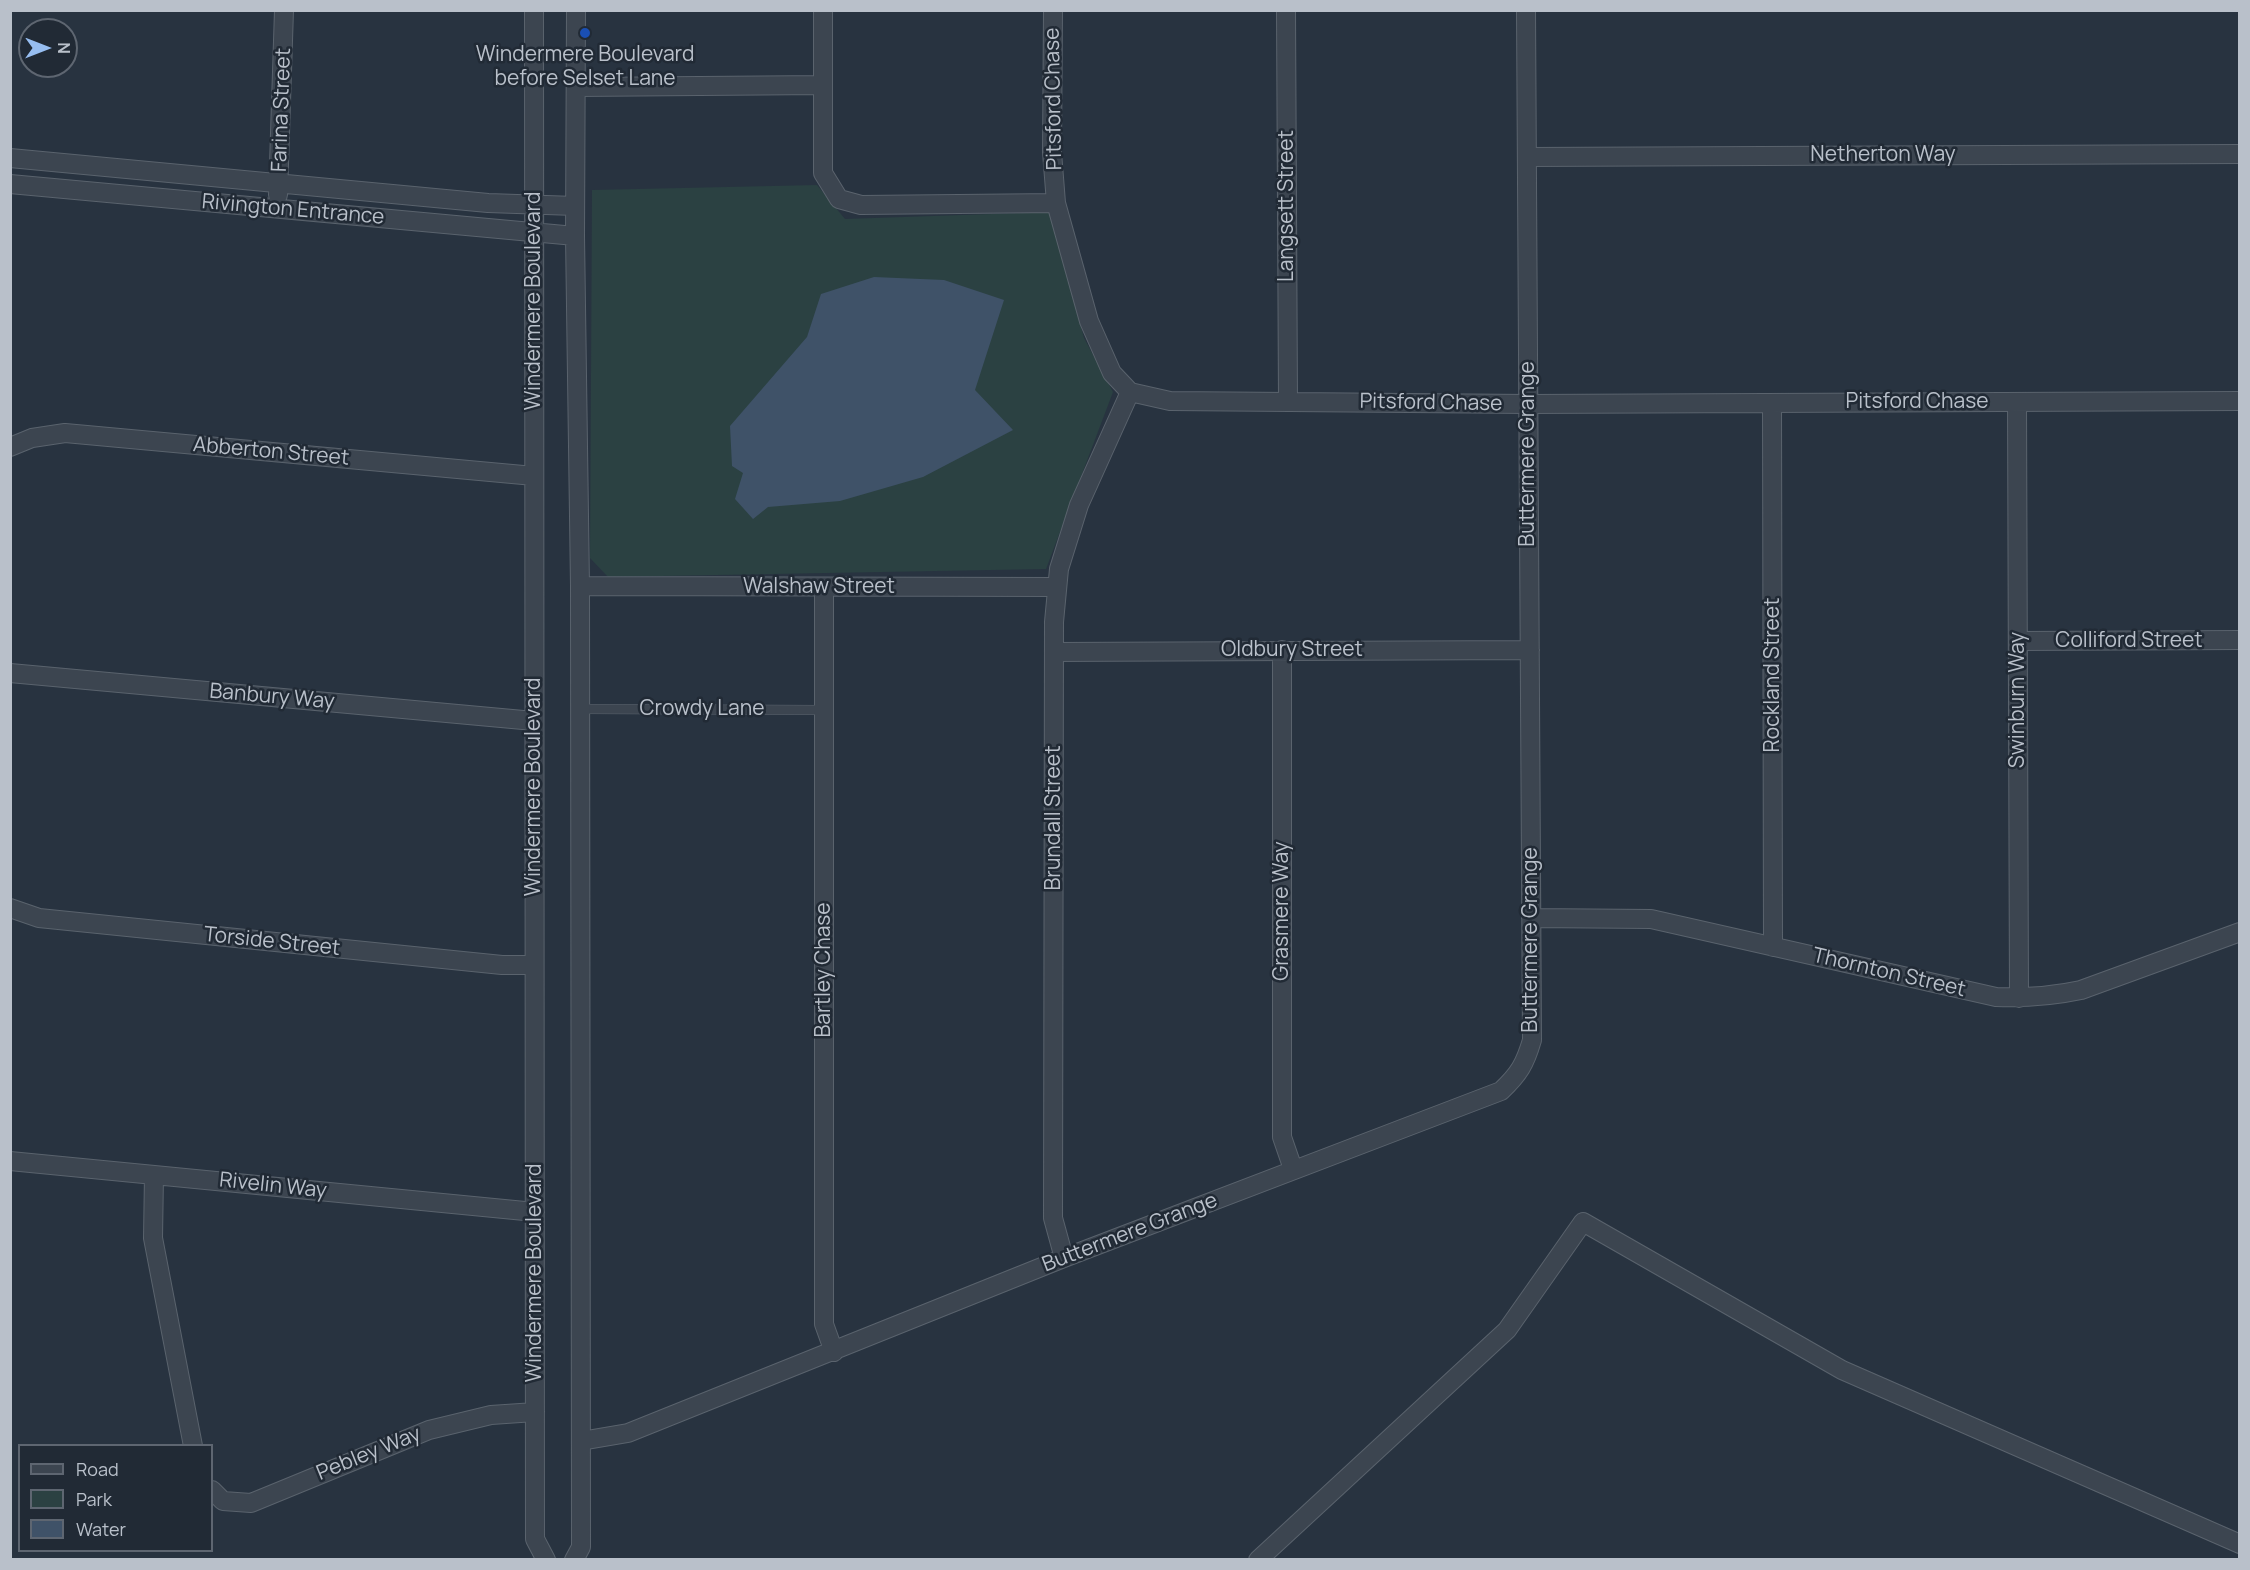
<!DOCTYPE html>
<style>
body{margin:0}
#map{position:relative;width:2250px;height:1570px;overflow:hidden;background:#283340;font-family:Manrope,sans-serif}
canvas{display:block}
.frame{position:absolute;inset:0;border:12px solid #b9c0ca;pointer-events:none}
.legend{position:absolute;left:18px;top:1444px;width:195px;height:108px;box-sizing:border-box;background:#212a35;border:2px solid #5e6671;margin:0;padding:8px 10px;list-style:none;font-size:18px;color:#b9c0ca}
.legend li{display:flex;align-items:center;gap:12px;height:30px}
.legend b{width:30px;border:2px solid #5e6671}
.north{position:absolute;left:18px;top:18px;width:60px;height:60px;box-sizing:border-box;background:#212a35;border:2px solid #5e6671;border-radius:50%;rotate:90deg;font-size:16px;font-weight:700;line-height:24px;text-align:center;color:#b9c0ca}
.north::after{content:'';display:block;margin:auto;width:21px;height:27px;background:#97bef1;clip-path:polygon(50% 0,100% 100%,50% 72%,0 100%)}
</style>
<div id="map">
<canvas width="2250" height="1570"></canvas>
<div class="frame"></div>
<ul class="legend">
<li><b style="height:8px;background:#3c4550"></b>Road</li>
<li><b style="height:16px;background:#2b4142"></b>Park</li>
<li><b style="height:16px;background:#3f5268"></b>Water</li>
</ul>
<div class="north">N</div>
</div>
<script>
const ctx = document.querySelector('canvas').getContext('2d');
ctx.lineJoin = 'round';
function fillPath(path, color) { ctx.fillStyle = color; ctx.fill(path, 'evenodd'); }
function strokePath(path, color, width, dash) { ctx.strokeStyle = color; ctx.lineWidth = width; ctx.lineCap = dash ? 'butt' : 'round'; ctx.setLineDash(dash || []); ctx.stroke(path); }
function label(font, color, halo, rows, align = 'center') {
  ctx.font = font + ' Manrope,sans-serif'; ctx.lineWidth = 5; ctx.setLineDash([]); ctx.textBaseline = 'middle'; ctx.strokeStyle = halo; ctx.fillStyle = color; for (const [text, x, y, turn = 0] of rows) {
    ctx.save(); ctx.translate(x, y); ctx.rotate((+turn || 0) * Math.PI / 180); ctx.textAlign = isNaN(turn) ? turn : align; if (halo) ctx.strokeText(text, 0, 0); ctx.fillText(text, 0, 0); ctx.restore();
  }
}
const green = new Path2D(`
 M 817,185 L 845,219 L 1050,212 L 1084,338 L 1113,392 L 1046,569 L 608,577 L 590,558 L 592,190 Z`);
const water = new Path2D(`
 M 874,277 L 944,280 L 1004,300 L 975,390 L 1013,430 L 923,477 L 840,501 L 768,507 L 753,519 L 735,499 L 743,473 L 732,466 L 730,426 L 807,337 L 821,294 Z`);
const lane = new Path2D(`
 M 580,709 L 824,710`);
const street = new Path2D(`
 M 534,10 L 535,1539 L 546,1560
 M 823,10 L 823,173 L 839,199 L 861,205 L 1056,203
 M 1053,10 L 1052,152 L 1056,203 L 1089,321 L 1112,373 L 1130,392 L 1170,401 L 1528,404 L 2240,401
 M 1286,10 L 1288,402
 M 576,87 L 823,85
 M 1527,157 L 2240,154
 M 10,158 L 488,203 L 575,206
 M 10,184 L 575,236
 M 278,195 L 284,10
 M 2017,402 L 2019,998
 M 1772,403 L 1773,947
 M 10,447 L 32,438 L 65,433 L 534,476
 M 580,586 L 1057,587
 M 824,587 L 824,1324 L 834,1352
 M 2018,641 L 2240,640
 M 1282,650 L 1282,1137 L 1293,1169
 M 1054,652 L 1530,650
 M 10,673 L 534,721
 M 10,908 L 39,918 L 502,965 L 534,965
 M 1531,918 L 1651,919 L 1996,997 C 2025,998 2053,996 2081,990 L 2240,932
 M 10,1161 L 535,1212
 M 154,1175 L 153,1238 L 193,1446
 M 1064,1258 L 1053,1218 L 1054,622 L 1059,569 L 1079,505 L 1130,392
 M 581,1441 L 628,1433 L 1064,1258 L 1501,1091 C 1519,1074 1525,1064 1532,1040 L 1526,10
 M 212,1490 L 223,1501 L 251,1503 L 429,1430 L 491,1415 L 535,1412
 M 574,1560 L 581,1547 L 580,586 L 575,236 L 576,10
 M 1258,1560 L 1507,1330 L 1583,1222 L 1842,1370 L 2240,1544`);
const markers = [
 [585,33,6,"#1a4fb4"]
];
const poiNames = [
 ["Windermere Boulevard",585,55],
 ["before Selset Lane",585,79]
];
const streetNames = [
 ["Pitsford Chase",1054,99,-91],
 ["Farina Street",282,110,-88],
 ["Netherton Way",1883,155],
 ["Langsett Street",1287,206,-90],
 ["Rivington Entrance",293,210,5],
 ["Windermere Boulevard",534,301,-90],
 ["Pitsford Chase",1917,402],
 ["Pitsford Chase",1431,403,1],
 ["Abberton Street",271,452,5],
 ["Buttermere Grange",1528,454,-90],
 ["Walshaw Street",819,587],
 ["Colliford Street",2129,641],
 ["Oldbury Street",1292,650],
 ["Rockland Street",1773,675,-90],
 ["Banbury Way",272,697,5],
 ["Swinburn Way",2018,700,-90],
 ["Crowdy Lane",702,709],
 ["Windermere Boulevard",534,787,-90],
 ["Brundall Street",1054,818,-90],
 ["Grasmere Way",1282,911,-90],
 ["Buttermere Grange",1531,940,-90],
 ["Torside Street",272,942,6],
 ["Bartley Chase",824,970,-90],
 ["Thornton Street",1889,973,13],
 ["Rivelin Way",273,1186,6],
 ["Buttermere Grange",1130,1233,-21],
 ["Windermere Boulevard",535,1273,-90],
 ["Pebley Way",369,1454,-22]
];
fillPath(green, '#2b4142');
fillPath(water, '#3f5268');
strokePath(lane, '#5a636d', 10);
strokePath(street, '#5a636d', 20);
strokePath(lane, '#3c4550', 9);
strokePath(street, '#3c4550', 18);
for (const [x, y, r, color] of markers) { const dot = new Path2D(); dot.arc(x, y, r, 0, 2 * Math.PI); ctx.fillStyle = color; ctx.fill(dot); strokePath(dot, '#212a35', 2); }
label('21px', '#b9c0ca', '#212a35', poiNames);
label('21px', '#b9c0ca', '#212a35', streetNames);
</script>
